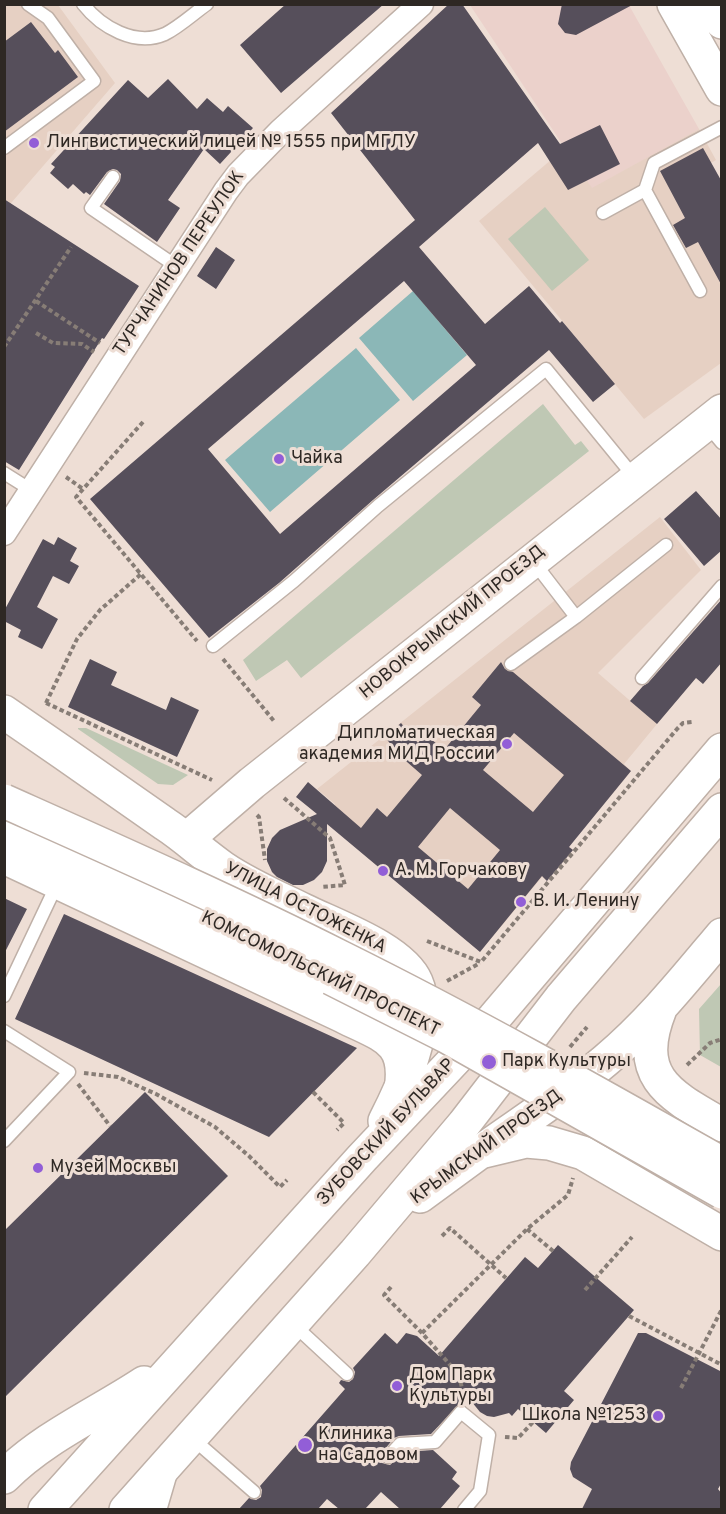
<!DOCTYPE html>
<meta charset="utf-8">
<style>
body{margin:0}
#map{position:relative;width:726px;height:1514px;overflow:hidden;background:#eeded5;font-family:Overpass,sans-serif}
canvas{display:block}
.frame{position:absolute;inset:0;border:6px solid #2e2824;pointer-events:none}
</style>
<div id="map">
<canvas width="726" height="1514"></canvas>
<div class="frame"></div>
</div>
<script>
const ctx = document.querySelector('canvas').getContext('2d');
ctx.lineJoin = 'round';
function fillPath(path, color) { ctx.fillStyle = color; ctx.fill(path, 'evenodd'); }
function strokePath(path, color, width, dash) { ctx.strokeStyle = color; ctx.lineWidth = width; ctx.lineCap = dash ? 'butt' : 'round'; ctx.setLineDash(dash || []); ctx.stroke(path); }
function label(font, color, halo, rows, align = 'center') {
  ctx.font = font + ' Overpass,sans-serif'; ctx.lineWidth = 6; ctx.setLineDash([]); ctx.textBaseline = 'middle'; ctx.strokeStyle = halo; ctx.fillStyle = color; for (const [text, x, y, turn = 0] of rows) {
    ctx.save(); ctx.translate(x, y); ctx.rotate((+turn || 0) * Math.PI / 180); ctx.textAlign = isNaN(turn) ? turn : align; if (halo) ctx.strokeText(text, 0, 0); ctx.fillText(text, 0, 0); ctx.restore();
  }
}
const commercial = new Path2D(`
 M 470,5 L 632,5 L 630,7 L 699,129 L 592,189 Z`);
const built = new Path2D(`
 M 5,5 L 58,5 L 115,83 L 5,210 Z
 M 699,129 L 716,160 L 711,163 L 721,182 L 721,363 L 644,419 L 479,221 L 565,148 L 592,188 Z
 M 660,517 L 701,570 L 598,673 L 657,724 L 624,764 L 631,771 L 569,846 L 573,850 L 547,881 L 542,877 L 480,952 L 349,842 L 350,841 L 334,806 L 335,804 L 317,789 Z`);
const green = new Path2D(`
 M 545,207 L 589,260 L 552,291 L 508,239 Z
 M 543,404 L 575,445 L 581,441 L 589,451 L 301,678 L 287,660 L 256,681 L 243,660 Z
 M 78,728 L 86,728 L 188,775 L 173,785 L 158,784 L 78,729 Z
 M 721,984 L 721,1067 L 700,1055 L 699,1009 Z`);
const water = new Path2D(`
 M 413,291 L 467,355 L 413,401 L 359,338 Z
 M 356,348 L 400,400 L 270,512 L 225,460 Z`);
const building = new Path2D(`
 M 286,4 L 384,4 L 281,93 L 240,45 Z
 M 449,4 L 462,4 L 560,144 L 600,125 L 620,164 L 568,190 L 538,143 L 419,247 L 485,324 L 529,286 L 560,323 L 562,321 L 615,384 L 593,402 L 549,350 L 373,500 L 279,583 L 209,638 L 90,499 L 415,220 L 331,113 ZM 404,281 L 476,365 L 280,534 L 208,449 Z
 M 562,4 L 634,4 L 576,35 L 565,33 L 558,24 Z
 M 31,22 L 55,53 L 58,50 L 78,77 L 4,132 L 4,42 Z
 M 168,79 L 197,109 L 207,98 L 223,112 L 228,106 L 253,128 L 220,164 L 204,149 L 168,200 L 180,208 L 157,242 L 104,204 L 120,181 L 121,174 L 117,170 L 113,169 L 107,172 L 90,195 L 86,192 L 84,194 L 73,184 L 68,189 L 50,173 L 55,167 L 51,164 L 128,80 L 148,98 Z
 M 703,148 L 722,182 L 722,286 L 698,242 L 686,248 L 673,225 L 685,218 L 660,171 Z
 M 4,199 L 139,286 L 104,339 L 102,338 L 19,470 L 4,461 Z
 M 216,247 L 235,260 L 216,289 L 197,276 Z
 M 696,491 L 722,520 L 722,550 L 704,566 L 664,519 Z
 M 58,537 L 77,548 L 70,561 L 79,566 L 69,584 L 53,576 L 37,607 L 58,619 L 42,649 L 18,637 L 21,630 L 4,621 L 4,611 L 43,539 L 54,545 Z
 M 722,599 L 722,662 L 703,684 L 696,678 L 657,724 L 630,701 L 643,686 L 648,683 Z
 M 90,659 L 117,672 L 111,685 L 166,710 L 171,697 L 199,710 L 177,757 L 68,707 Z
 M 501,662 L 505,669 L 513,672 L 631,771 L 569,847 L 573,850 L 547,881 L 542,876 L 480,952 L 327,824 L 327,861 L 322,872 L 314,880 L 303,885 L 293,885 L 277,877 L 272,872 L 267,861 L 267,849 L 272,838 L 280,830 L 317,814 L 296,797 L 308,782 L 361,828 L 377,808 L 387,817 L 422,775 L 399,755 L 385,737 L 401,723 L 418,743 L 425,734 L 444,750 L 481,705 L 472,697 ZM 514,733 L 564,775 L 533,812 L 483,770 ZM 450,808 L 500,850 L 468,889 L 418,847 Z
 M 4,898 L 27,909 L 4,954 Z
 M 64,914 L 357,1048 L 269,1137 L 15,1019 Z
 M 145,1092 L 228,1176 L 4,1398 L 4,1231 Z
 M 558,1245 L 634,1310 L 564,1391 L 574,1400 L 546,1433 L 518,1409 L 512,1416 L 509,1413 L 494,1417 L 487,1416 L 480,1412 L 467,1396 L 431,1434 L 399,1436 L 394,1438 L 380,1455 L 382,1463 L 390,1465 L 404,1452 L 433,1450 L 457,1472 L 452,1479 L 460,1486 L 440,1509 L 400,1509 L 381,1492 L 365,1509 L 339,1509 L 327,1499 L 318,1509 L 239,1509 L 249,1498 L 256,1500 L 261,1497 L 262,1490 L 260,1486 L 345,1389 L 339,1383 L 341,1380 L 349,1382 L 353,1379 L 355,1372 L 353,1368 L 385,1333 L 397,1344 L 406,1333 L 417,1336 L 439,1356 L 525,1257 L 538,1268 Z
 M 638,1333 L 646,1333 L 722,1372 L 722,1482 L 718,1489 L 722,1494 L 722,1509 L 582,1509 L 592,1489 L 573,1477 L 570,1469 L 571,1462 Z`);
const path = new Path2D(`
 M 36,301 L 100,343
 M 36,333 L 53,343 L 82,344 L 94,352
 M 4,347 L 71,247
 M 143,422 L 76,497 L 197,641
 M 66,477 L 83,489
 M 223,659 L 274,721
 M 46,703 L 212,780
 M 46,703 L 77,639 L 100,610 L 141,574
 M 284,798 L 330,838 L 345,885 L 321,887
 M 257,815 L 259,817 L 265,860
 M 427,941 L 481,962 L 677,729 L 683,723 L 692,722
 M 447,981 L 480,963
 M 570,1047 L 587,1027
 M 687,1065 L 710,1043 L 722,1039
 M 84,1073 L 118,1077 L 156,1094 L 215,1127 L 249,1156 L 280,1187 L 287,1180
 M 78,1084 L 110,1126
 M 313,1092 L 344,1123 L 337,1130
 M 527,1229 L 553,1251
 M 442,1236 L 450,1228 L 506,1278
 M 391,1287 L 384,1295 L 422,1333 L 459,1375 L 464,1397
 M 585,1290 L 632,1237
 M 629,1316 L 722,1365
 M 422,1333 L 527,1229 L 568,1195 L 573,1178
 M 681,1388 L 722,1309
 M 505,1437 L 518,1438 L 533,1422`);
const service = new Path2D(`
 M 83,4 C 101,27 135,47 165,34 C 179,27 193,14 207,4
 M 4,148 L 94,81 L 48,18 L 28,4
 M 113,177 L 91,208 L 176,266
 M 603,213 L 645,190
 M 700,291 L 645,190 L 654,163 L 722,127
 M 707,425 L 722,443
 M 4,473 L 31,490
 M 533,561 L 576,617
 M 213,646 L 294,581 L 378,506 L 546,369 L 635,478
 M 511,664 L 576,617 L 666,545
 M 642,678 L 722,586
 M 4,996 L 58,882
 M 4,1031 L 69,1072 L 4,1141
 M 293,1324 L 347,1374
 M 192,1438 L 254,1492
 M 388,1457 L 400,1444 L 435,1442 L 461,1412 L 489,1435 L 480,1491 L 464,1510`);
const minor = new Path2D(`
 M 4,533 L 226,191 L 238,175 L 281,131 L 421,4
 M 154,1510 L 166,1469`);
const secondary = new Path2D(`
 M 674,4 L 722,89
 M 709,4 L 722,22
 M 4,827 L 128,882 L 331,978
 M 187,839 L 252,783 L 722,411
 M 4,857 L 343,1016 C 382,1036 409,1039 401,1090
 M 660,1009 C 633,1077 668,1094 722,1125
 M 480,1152 C 522,1122 566,1094 606,1060 C 650,1023 685,979 722,935`);
const primary = new Path2D(`
 M 4,712 C 58,749 111,786 165,824 C 185,837 203,854 223,868 C 248,885 276,897 303,910 C 335,926 402,949 416,982 C 433,1021 403,1086 385,1121
 M 420,1196 L 480,1152 L 526,1141 L 549,1143 L 583,1153 L 722,1234
 M 4,1477 C 44,1437 97,1414 144,1383
 M 45,1510 L 362,1158 L 494,1018 L 722,750
 M 126,1510 L 355,1253 L 464,1124 L 561,998 L 722,810`);
const secondaryBridge = new Path2D(`
 M 331,978 L 446,1036 L 722,1192`);
const primaryBridge = new Path2D(`
 M 4,801 C 118,852 231,902 342,958 C 471,1022 597,1093 722,1164`);
const markers = [
 [34,143,6,"#925ed7"],
 [279,459,6,"#925ed7"],
 [507,744,6,"#925ed7"],
 [383,871,6,"#925ed7"],
 [521,902,6,"#925ed7"],
 [489,1062,8,"#925ed7"],
 [38,1168,6,"#925ed7"],
 [397,1386,6,"#925ed7"],
 [658,1416,6,"#925ed7"],
 [305,1445,8,"#925ed7"]
];
const poiNames = [
 ["Лингвистический лицей № 1555 при МГЛУ",46,143],
 ["Чайка",291,459],
 ["Дипломатическая",495,734,"right"],
 ["академия МИД России",495,755,"right"],
 ["А. М. Горчакову",395,871],
 ["В. И. Ленину",533,902],
 ["Парк Культуры",502,1062],
 ["Музей Москвы",50,1168],
 ["Дом Парк",409,1376],
 ["Культуры",409,1397],
 ["Школа №1253",646,1416,"right"],
 ["Клиника",318,1435],
 ["на Садовом",318,1456]
];
const streetNames = [
 ["ТУРЧАНИНОВ ПЕРЕУЛОК",180,264,-56],
 ["НОВОКРЫМСКИЙ ПРОЕЗД",453,623,-39],
 ["УЛИЦА ОСТОЖЕНКА",305,909,27],
 ["КОМСОМОЛЬСКИЙ ПРОСПЕКТ",320,975,26],
 ["ЗУБОВСКИЙ БУЛЬВАР",387,1133,-47],
 ["КРЫМСКИЙ ПРОЕЗД",487,1148,-36]
];
fillPath(commercial, '#ebd1cb');
fillPath(built, '#e6d0c3');
fillPath(green, '#bfc8b4');
fillPath(water, '#8bb7b7');
fillPath(building, '#564f5b');
strokePath(service, '#bfb0a7', 15);
strokePath(minor, '#bfb0a7', 27);
strokePath(secondary, '#bfb0a7', 36);
strokePath(primary, '#bfb0a7', 36);
strokePath(path, '#877d76', 4, [4.5, 3]);
strokePath(service, '#fff', 12);
strokePath(minor, '#fff', 24);
strokePath(secondary, '#fff', 33);
strokePath(primary, '#fff', 33);
strokePath(secondaryBridge, '#bfb0a7', 36, []);
strokePath(primaryBridge, '#bfb0a7', 36, []);
strokePath(secondaryBridge, '#fff', 33);
strokePath(primaryBridge, '#fff', 33);
for (const [x, y, r, color] of markers) { const dot = new Path2D(); dot.arc(x, y, r, 0, 2 * Math.PI); ctx.fillStyle = color; ctx.fill(dot); strokePath(dot, '#eeded5', 2); }
label('18px', '#2e2824', '#eeded5', poiNames, 'left');
label('18px', '#2e2824', '#eeded5', streetNames);
</script>
